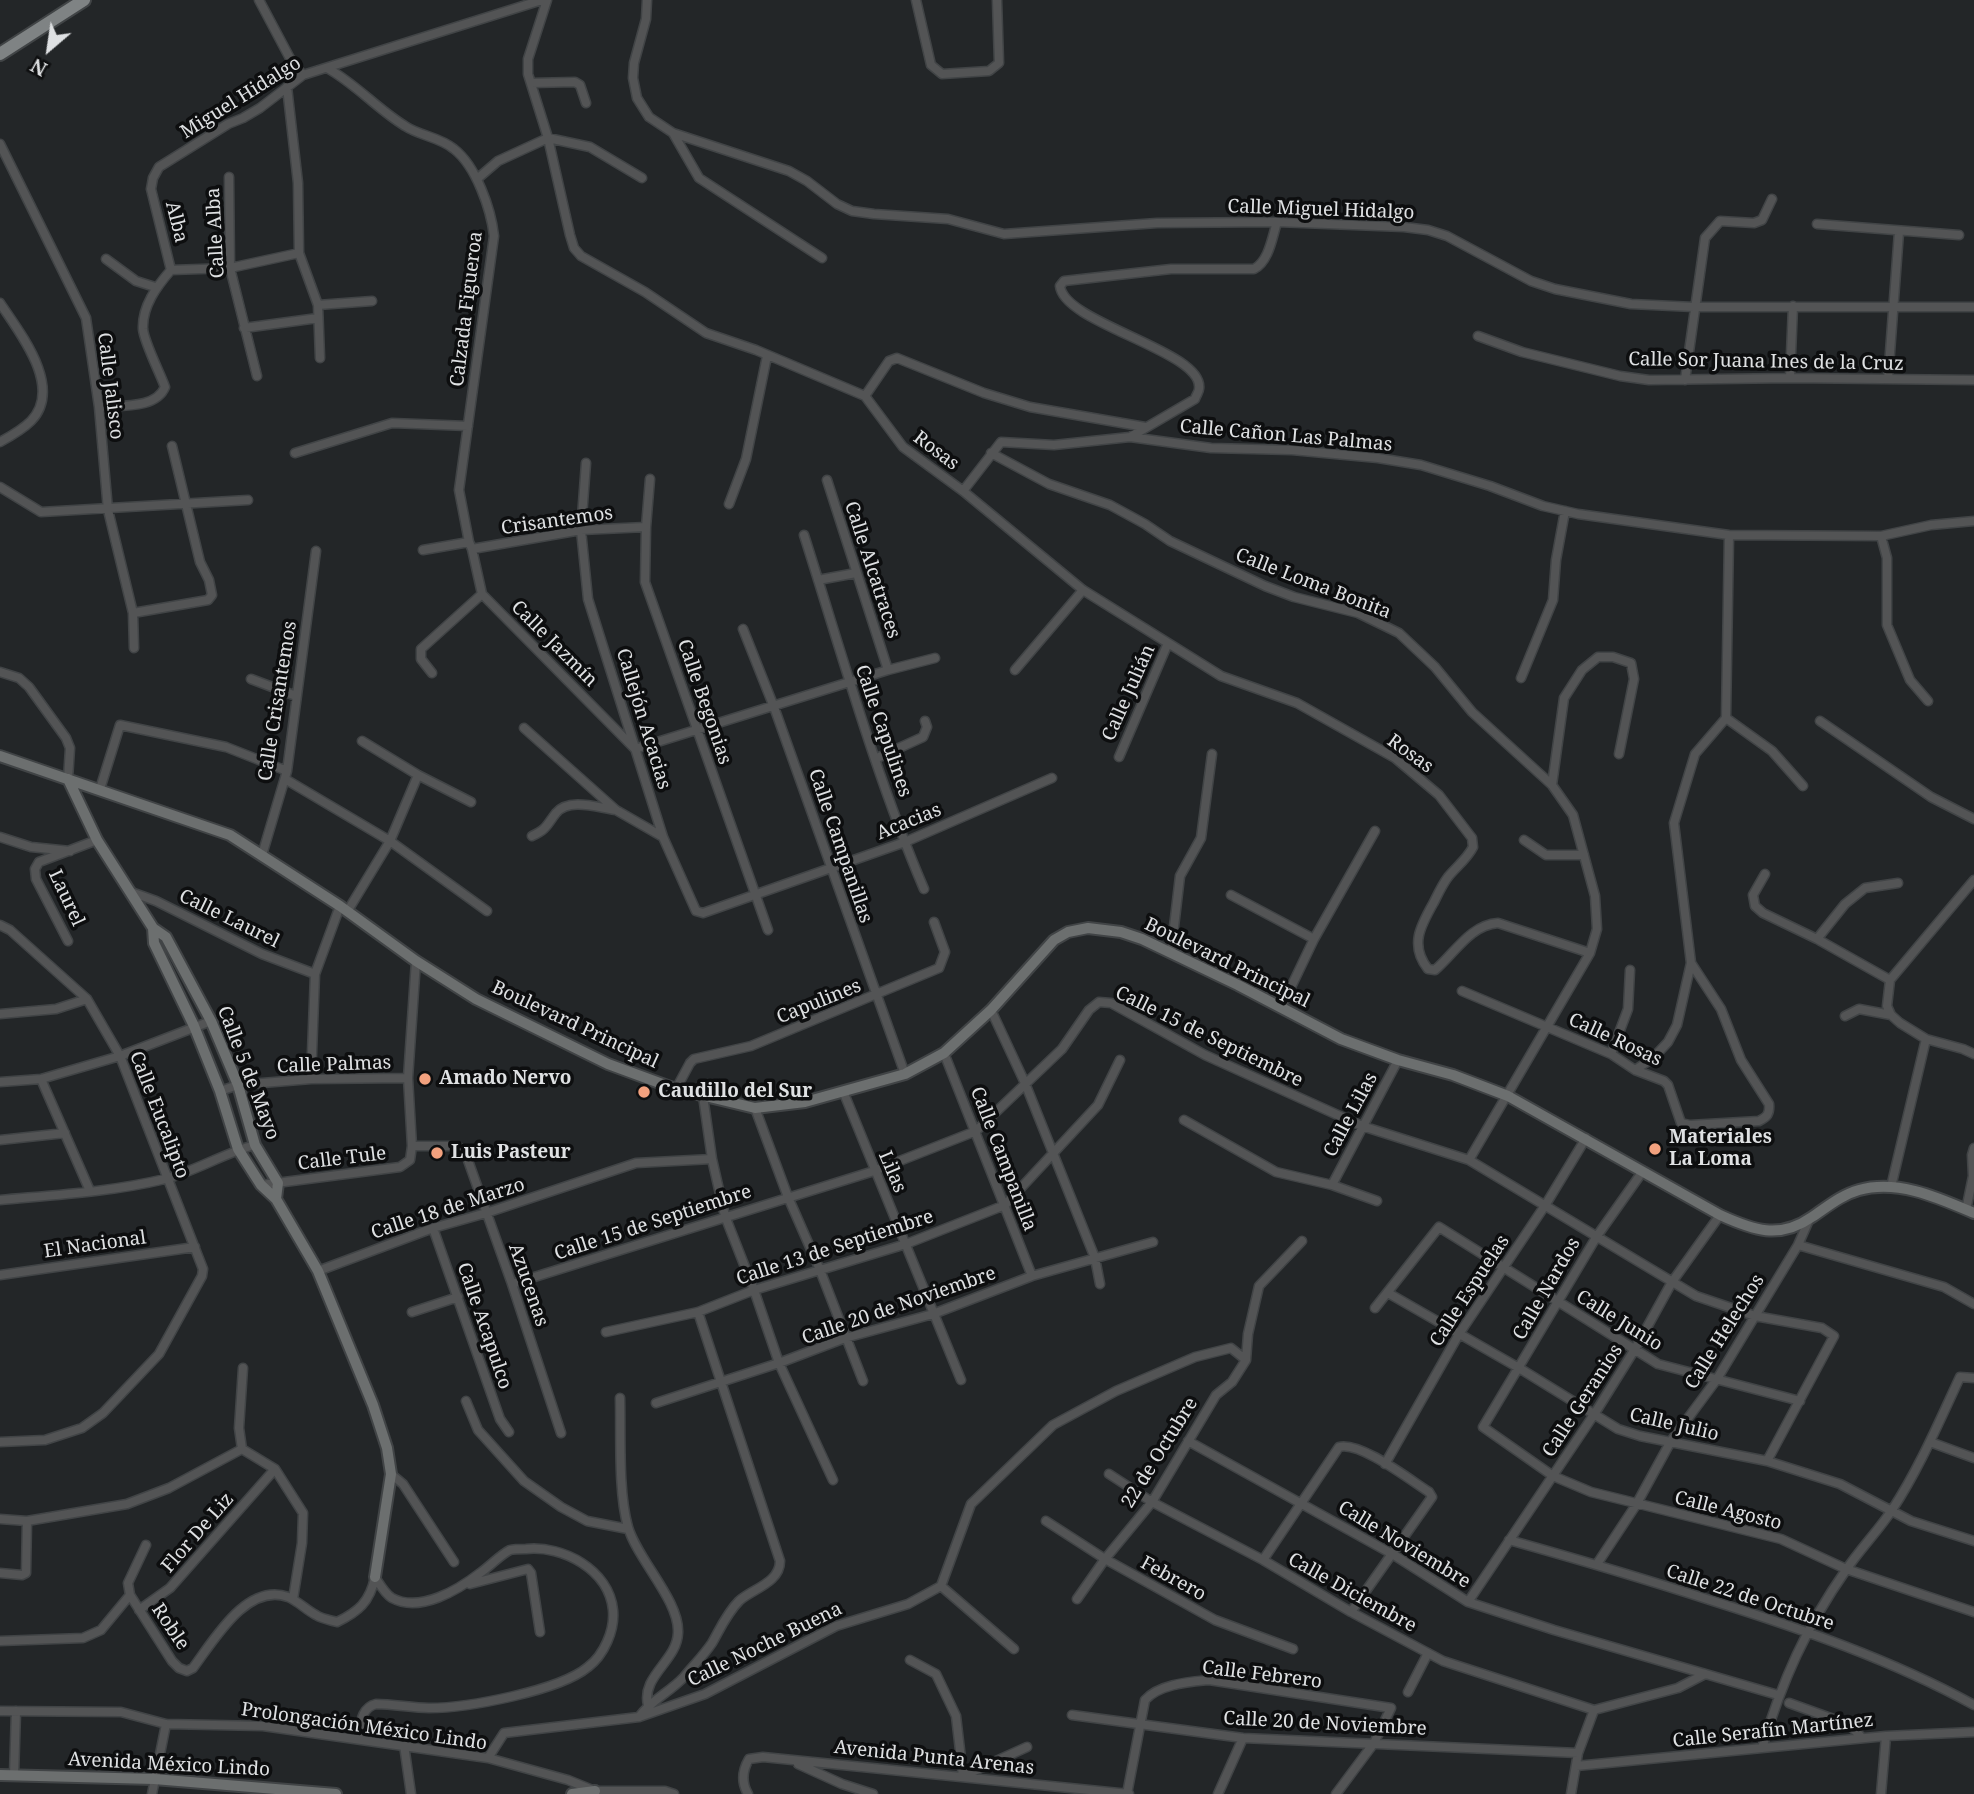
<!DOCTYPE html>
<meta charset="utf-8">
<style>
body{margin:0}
#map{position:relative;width:1974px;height:1794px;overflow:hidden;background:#232628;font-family:"Noto Serif",serif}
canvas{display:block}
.north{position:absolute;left:14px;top:14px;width:70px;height:70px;-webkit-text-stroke:5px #0d0e0f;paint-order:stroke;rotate:209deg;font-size:19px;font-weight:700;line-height:28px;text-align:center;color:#dfe1e3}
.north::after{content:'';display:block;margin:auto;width:24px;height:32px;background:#dfe1e3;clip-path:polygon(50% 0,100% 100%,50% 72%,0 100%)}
</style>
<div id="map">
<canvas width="1974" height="1794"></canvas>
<div class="north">N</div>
</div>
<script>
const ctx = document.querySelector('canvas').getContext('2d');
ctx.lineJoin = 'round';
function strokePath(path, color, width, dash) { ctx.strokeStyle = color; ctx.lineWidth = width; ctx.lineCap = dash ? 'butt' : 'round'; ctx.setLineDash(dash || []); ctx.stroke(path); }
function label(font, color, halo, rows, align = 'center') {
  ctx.font = font + ' "Noto Serif",serif'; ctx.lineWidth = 7; ctx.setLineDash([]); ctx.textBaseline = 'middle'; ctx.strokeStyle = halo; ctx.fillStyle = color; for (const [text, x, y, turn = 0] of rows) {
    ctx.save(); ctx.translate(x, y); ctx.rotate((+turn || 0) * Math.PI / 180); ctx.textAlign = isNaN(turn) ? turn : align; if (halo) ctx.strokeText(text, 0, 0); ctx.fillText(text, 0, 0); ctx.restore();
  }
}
const street = new Path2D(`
 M 259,0 L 293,64 L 303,75
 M 547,0 L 528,59 L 528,74 L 548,138 L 570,235 L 574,248 L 581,256 L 645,292 L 706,333 L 756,350 L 865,396 L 903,447 L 963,491 L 1083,590 L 1221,676 L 1297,703 L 1395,758 L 1439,795 L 1472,838 L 1473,847 C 1467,859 1456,867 1448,877 C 1442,885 1438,894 1434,902 C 1421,925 1409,945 1428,969 L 1435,970 C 1455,953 1470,925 1498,923 L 1590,953
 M 647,0 L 646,19 L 634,63 L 633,78 L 637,98 L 649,117 L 673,133 L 789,171 L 807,181 L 837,204 L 852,211 L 874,214 L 948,219 L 1004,234 L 1157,223 L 1277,222 L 1404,227 L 1428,230 L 1447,236 L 1531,281 L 1555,289 L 1631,304 L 1694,307 L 1974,307
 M 916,0 L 931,65 L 942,74 L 989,71 L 999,63 L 997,0
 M 327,68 C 356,84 377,109 405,126 C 420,136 440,137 454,149 C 476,166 491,209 494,236 L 459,490 L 469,542 L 472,549 L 482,594 L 635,749 L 888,670 L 935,658
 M 531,83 L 575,82 L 580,85 L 586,103
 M 287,87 L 298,183 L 299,253
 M 673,133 L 699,178 L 822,258
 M 0,144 L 86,318 L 99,407 L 108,510 L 133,613 L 134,648
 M 229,177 L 230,268 L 257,376
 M 477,179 L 498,161 L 548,138 L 590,147 L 642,178
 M 1817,224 L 1959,235
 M 106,259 L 136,281 L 155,287
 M 171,270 L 151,189 L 153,178 L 159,167 L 228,124 L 243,118 L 260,108 L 303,75 L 542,0
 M 171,270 L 230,268 L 299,253 L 318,305 L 320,358
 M 0,303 C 19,332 64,387 31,421 C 22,430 11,436 0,442
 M 318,305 L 372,301
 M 244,328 L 318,318
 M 1478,336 L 1522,352 L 1620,376 L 1649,380 L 1790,378 L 1974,380
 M 1790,378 L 1793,306
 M 1888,379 L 1899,232
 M 1685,380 L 1705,238 L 1720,221 L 1754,223 L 1762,220 L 1772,199
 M 865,396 L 889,361 L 897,358 L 984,393 L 1030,407 L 1145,427
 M 99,407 C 121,405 156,409 165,387 C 160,373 144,342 143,329 C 142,306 157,286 171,270
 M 1130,437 L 1211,448 L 1292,450 L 1378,458 L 1421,465 L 1490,486 L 1543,506 L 1578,514 L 1729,535 L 1881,536 L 1931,525 L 1974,521
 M 295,453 L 392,423 L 468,426
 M 991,453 L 1049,484 L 1110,505 L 1145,524 L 1170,541 L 1265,586 L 1294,597 L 1358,613 L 1399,633 L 1435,667 L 1472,712 L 1552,785 L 1573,815 L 1595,896 L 1597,929 L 1590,953 L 1469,1160
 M 586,463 L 581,530 L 588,599 L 663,837 L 696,911 L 703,913 L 905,842 L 1052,778
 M 650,479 L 646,527 L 645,582 L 768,930
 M 827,480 L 888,670
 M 0,487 L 41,512 L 248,500
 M 963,491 L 1001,442 L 1054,445 L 1130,437 L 1195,399 C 1196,395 1199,392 1199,389 C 1205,351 1064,324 1060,286 L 1064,281 L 1171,269 L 1254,269 C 1269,261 1272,238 1277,222
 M 729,504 L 746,459 L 767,356
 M 804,535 C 842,654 875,774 924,889
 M 1881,536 L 1887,558 L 1887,625 L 1910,680 L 1928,701
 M 472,549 L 581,530 L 646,527
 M 423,550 L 469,542
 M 818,580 L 856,573
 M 133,613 L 208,600 L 212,595 L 209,580 L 200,562 L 172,446
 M 743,629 L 774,707 L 905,1074
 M 1015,670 L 1083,590
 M 0,672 L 19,678 L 29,687 L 66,738 L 70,748 L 68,779
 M 432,673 L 421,659 L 421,649 L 482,594
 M 1521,678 L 1553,600 L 1556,560 L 1565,511
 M 251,679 L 296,696
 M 1726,718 L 1772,751 L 1803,786
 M 1820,721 L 1931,797 L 1974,819
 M 524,728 L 616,810 L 663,837
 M 362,741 L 418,775 L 471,802
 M 1119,757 L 1168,643
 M 875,759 L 923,737 L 927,727 L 925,721
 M 285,779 L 390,841 L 487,911
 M 1552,785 L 1564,698 L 1582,670 L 1598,657 L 1613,657 L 1631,663 L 1634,679 L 1619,754
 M 100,789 L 120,725 L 226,747 L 287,771
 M 532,836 C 547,829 546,826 556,813 C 569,797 599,808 616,810
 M 0,837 L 31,847 L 70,851
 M 1524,840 L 1546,855 L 1584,855
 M 262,855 L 287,771 L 316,551
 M 1765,874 L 1753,895 L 1755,906 L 1763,913 L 1817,939 L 1890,980
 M 1974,880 L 1890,980 L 1887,1006 L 1891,1015 L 1900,1023 L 1926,1039 L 1963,1049 L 1974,1054
 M 131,892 L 156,901 L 262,954 L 315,974
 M 1231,895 L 1314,939
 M 347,912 L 390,841 L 418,775
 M 0,925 L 10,930 L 87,999 L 120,1056 L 203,1269 L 202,1276 L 159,1354 L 103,1413 L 82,1428 L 45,1440 L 0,1442
 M 1817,939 L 1845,904 L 1865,888 L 1898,883
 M 68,941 L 36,879 L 35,869 L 39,862 L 97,840
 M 1171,952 L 1180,876 L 1201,838 L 1212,754
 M 1462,991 L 1611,1054 L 1635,1070 L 1664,1081 L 1668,1085 L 1681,1123 L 1690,1125 L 1759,1121 C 1767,1117 1770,1114 1769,1104 L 1741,1060 L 1721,1009 L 1691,963
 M 1281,1008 L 1314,939 L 1375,831
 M 991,1010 L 1025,1083 L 1095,1258 L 1100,1284
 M 0,1014 L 56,1009 L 87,999
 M 1845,1016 L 1859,1009 L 1891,1015
 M 944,1053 L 1032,1276
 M 1611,1054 L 1628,1009 L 1630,970
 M 1635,1070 L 1653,1058 L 1668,1042 L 1677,1025 L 1691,963 L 1674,823 L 1695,754 L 1726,718 L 1729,535
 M 41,1079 L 90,1191
 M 311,1079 L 315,974 L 340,906
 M 0,1082 L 41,1079 L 120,1056 L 211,1021
 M 676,1089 L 690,1063 L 694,1059 L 751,1046 L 939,968 L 945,952 L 934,922
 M 220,1091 L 238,1085 L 311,1079 L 408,1078
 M 843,1091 L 961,1380
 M 703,1096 L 712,1159 L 725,1216 L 754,1290 L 779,1363 L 833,1480
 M 755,1108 L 788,1197 L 820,1270 L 863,1381
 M 1184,1120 L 1276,1172 L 1332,1185 L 1377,1201
 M 0,1140 L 65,1133
 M 412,1146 L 457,1146 L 465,1152 L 512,1284 L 561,1433
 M 1643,1171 L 1597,1236 L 1483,1427 L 1553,1476 L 1591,1492 L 1781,1539 L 1846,1569 L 1974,1612
 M 261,1185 L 400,1167 L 410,1160 L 412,1146 L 408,1078 L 416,961
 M 1332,1185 L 1398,1060
 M 1891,1187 L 1926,1039
 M 0,1200 C 55,1195 111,1192 165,1179 C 196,1171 224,1153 255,1145
 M 1966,1210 L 1973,1176 L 1972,1155 L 1974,1148
 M 433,1228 L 500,1419 L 509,1432
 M 1798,1245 L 1944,1287 L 1974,1304
 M 318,1271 L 433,1228 L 486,1213 L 636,1163 L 712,1159
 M 0,1275 L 195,1247
 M 512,1284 L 874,1171 L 976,1131 L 1062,1049 L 1089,1010 L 1099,1002 L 1111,1003 L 1205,1055 L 1362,1126 L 1469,1160 L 1696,1296 L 1755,1316 L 1822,1328 L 1834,1336 L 1767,1461
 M 1388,1293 L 1519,1368 L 1618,1429 L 1640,1436 L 1767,1461 L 1840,1484 L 1911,1521 L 1974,1541
 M 1375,1308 L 1439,1227 L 1658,1364 L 1800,1401
 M 412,1312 L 458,1297
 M 606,1332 L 698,1312 L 754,1290 L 906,1244 L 1005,1205 L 1098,1105 L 1120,1060
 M 620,1398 C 621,1435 618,1492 628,1527 C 637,1559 680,1601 678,1633 C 677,1661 641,1676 648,1705
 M 466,1401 L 478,1430 L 524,1481 L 561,1507 L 587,1521 L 628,1529
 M 656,1403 L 779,1363 L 845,1338 L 933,1314 L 1032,1276 L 1153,1242
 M 1188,1441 L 1394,1555 L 1468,1602 L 1554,1630 L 1778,1695
 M 1930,1442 L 1974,1458
 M 242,1449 L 275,1469 L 303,1513 L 302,1543 L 293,1599
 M 242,1449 L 239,1428 L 243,1368
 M 1385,1464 L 1459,1334 L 1546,1204 L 1586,1138
 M 391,1474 L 403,1484 L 454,1562
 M 1109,1474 L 1152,1502 L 1263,1560 L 1351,1612 L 1443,1661 L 1594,1710
 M 0,1519 L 27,1521 L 127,1504 L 169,1488 L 242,1449
 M 1046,1521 L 1105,1559 L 1215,1620 L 1293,1649
 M 1509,1540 C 1577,1559 1645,1579 1713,1601 C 1802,1629 1892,1660 1974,1705
 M 146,1545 L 128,1583 L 130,1595 L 172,1661 L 179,1668 L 187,1671 L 193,1668 C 214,1640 247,1582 288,1597 C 298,1601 306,1610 316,1615 C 322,1619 330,1620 337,1622 C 358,1612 370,1602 375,1577
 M 1263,1560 L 1339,1447 C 1360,1441 1410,1480 1429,1492 L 1432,1497 L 1351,1612
 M 1597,1564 L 1636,1505 L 1671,1441 L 1717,1379 L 1755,1316 L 1798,1245 L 1809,1220
 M 0,1573 L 22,1575 L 26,1573 L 27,1521
 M 470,1584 L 528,1569 L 531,1573 L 540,1632
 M 941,1586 L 1014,1649
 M 1077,1599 L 1105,1559 L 1152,1502 L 1216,1395 L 1232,1382 L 1246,1360 L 1248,1334 L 1259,1286 L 1302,1241
 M 1468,1602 L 1595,1413 L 1635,1349 L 1672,1282 L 1720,1215
 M 139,1610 L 170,1588 L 275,1469
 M 0,1641 L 83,1638 L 101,1630 L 130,1595
 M 910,1660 L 936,1674 L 956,1716 L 963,1776 L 1027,1747
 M 1408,1692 L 1428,1653
 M 1789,1703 L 1850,1725 L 1862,1738
 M 1594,1710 L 1678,1688 L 1705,1674
 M 0,1711 L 121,1712 L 166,1724 L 263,1726 L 488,1758 L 568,1780 L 595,1791 L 665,1791 L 674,1794
 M 1072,1715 L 1243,1738 L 1578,1753
 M 639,1717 C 651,1700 670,1692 684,1677 C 693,1666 704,1655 712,1643 C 720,1629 727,1613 739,1601 C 752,1589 780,1583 780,1561 L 698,1312
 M 358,1739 C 361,1725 360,1708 376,1704 C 394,1704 412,1708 429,1708 C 467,1708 559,1691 588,1667 C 604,1655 615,1630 613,1610 C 609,1570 563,1545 526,1549 C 521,1549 514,1549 510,1550 C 500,1555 489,1567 480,1573 C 458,1590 420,1613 392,1598 C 385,1594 379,1583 375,1577
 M 404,1745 L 411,1794
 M 1762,1748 C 1782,1681 1806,1627 1846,1570 C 1860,1549 1878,1531 1892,1510 C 1919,1469 1939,1422 1960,1377 L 1974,1378
 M 488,1758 L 504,1733 L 639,1717 L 705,1694 L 836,1626 L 908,1604 L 941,1586 L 971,1504 L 1053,1425 L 1116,1391 L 1195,1357 L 1231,1348 L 1246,1360
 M 798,1764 L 842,1784 L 873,1794
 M 1576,1766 L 1886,1736 L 1974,1732
 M 14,1775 L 16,1711
 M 152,1794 L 166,1724
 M 748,1794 C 741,1782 742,1771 749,1759 L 763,1757 L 1129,1794
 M 1127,1794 L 1145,1700 C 1159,1684 1189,1682 1209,1680 L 1391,1708 L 1374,1743 L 1336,1794
 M 1218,1794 L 1243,1738
 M 1571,1794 L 1578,1753 L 1594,1710
 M 1881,1794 L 1886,1736`);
const secondary = new Path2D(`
 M 0,756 L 230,835 L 340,906 L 416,961 L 476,999 L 608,1064 L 676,1089 L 755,1108 L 805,1102 L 905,1074 L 944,1053 L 991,1010 L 1054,940 L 1068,932 L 1088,928 L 1121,932 L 1142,939 L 1238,985 L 1341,1039 L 1398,1060 L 1453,1075 L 1508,1096 L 1720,1215 C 1753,1230 1779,1240 1812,1217 C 1827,1207 1841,1195 1859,1190 C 1898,1179 1939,1198 1974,1213
 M 68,779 L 97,840 L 153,928 L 154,943 L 194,1026 L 220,1091 L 238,1149 L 261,1185 L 276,1199 L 318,1271 L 373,1405 L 387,1448 L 391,1474 L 375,1577
 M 153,928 L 166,937 L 211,1021 L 238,1085 L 255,1145 L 278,1183 L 276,1199
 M 0,1775 L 154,1779 L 336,1794
 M 572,1794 L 595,1791`);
const primary = new Path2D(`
 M 0,54 L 84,0`);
const markers = [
 [425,1079,7,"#f2a17e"],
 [644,1092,7,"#f2a17e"],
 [1655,1149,7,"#f2a17e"],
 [437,1153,7,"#f2a17e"]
];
const streetNames = [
 ["Miguel Hidalgo",241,98,-32],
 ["Calle Miguel Hidalgo",1321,210,2],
 ["Alba",176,222,76],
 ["Calle Alba",216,233,-93],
 ["Calzada Figueroa",467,309,-83],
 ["Calle Sor Juana Ines de la Cruz",1766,362,1],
 ["Calle Jalisco",110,386,83],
 ["Calle Cañon Las Palmas",1286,436,5],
 ["Rosas",936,451,37],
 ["Crisantemos",557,521,-8],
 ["Calle Alcatraces",872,570,72],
 ["Calle Loma Bonita",1313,584,21],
 ["Calle Jazmín",554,644,45],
 ["Calle Julián",1129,693,-66],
 ["Calle Crisantemos",278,701,-81],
 ["Calle Begonias",704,702,71],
 ["Callejón Acacias",643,719,73],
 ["Calle Capulines",883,731,71],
 ["Rosas",1410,754,36],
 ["Acacias",909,822,-22],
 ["Calle Campanillas",840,846,71],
 ["Laurel",66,898,65],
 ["Calle Laurel",229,919,26],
 ["Boulevard Principal",1227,963,26],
 ["Capulines",819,1002,-22],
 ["Boulevard Principal",575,1025,25],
 ["Calle 15 de Septiembre",1209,1037,26],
 ["Calle Rosas",1615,1040,25],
 ["Calle Palmas",334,1065,-2],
 ["Calle 5 de Mayo",248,1073,69],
 ["Calle Eucalipto",159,1115,69],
 ["Calle Lilas",1351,1115,-62],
 ["Calle Tule",342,1159,-7],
 ["Calle Campanilla",1003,1159,69],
 ["Lilas",892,1172,67],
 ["Calle 18 de Marzo",448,1209,-18],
 ["Calle 15 de Septiembre",653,1223,-18],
 ["El Nacional",95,1245,-8],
 ["Calle 13 de Septiembre",835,1248,-18],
 ["Azucenas",528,1285,71],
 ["Calle Nardos",1547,1289,-60],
 ["Calle Espuelas",1470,1291,-57],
 ["Calle 20 de Noviembre",899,1306,-19],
 ["Calle Junio",1619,1321,32],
 ["Calle Acapulco",484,1326,71],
 ["Calle Helechos",1725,1332,-58],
 ["Calle Geranios",1583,1401,-57],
 ["Calle Julio",1674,1425,13],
 ["22 de Octubre",1160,1453,-58],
 ["Calle Agosto",1728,1511,14],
 ["Flor De Liz",198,1533,-49],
 ["Calle Noviembre",1404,1545,31],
 ["Febrero",1173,1579,29],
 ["Calle Diciembre",1352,1593,29],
 ["Calle 22 de Octubre",1750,1598,18],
 ["Roble",170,1627,56],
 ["Calle Noche Buena",765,1645,-26],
 ["Calle Febrero",1262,1675,7],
 ["Calle 20 de Noviembre",1325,1724,3],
 ["Prolongación México Lindo",364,1727,8],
 ["Calle Serafín Martínez",1773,1731,-6],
 ["Avenida Punta Arenas",934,1758,6],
 ["Avenida México Lindo",169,1765,3]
];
const poiNames = [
 ["Amado Nervo",439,1079],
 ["Caudillo del Sur",658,1092],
 ["Materiales",1669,1138],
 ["La Loma",1669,1160],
 ["Luis Pasteur",451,1153]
];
strokePath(street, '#414446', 11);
strokePath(secondary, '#414446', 14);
strokePath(primary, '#414446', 16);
strokePath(street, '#535455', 8);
strokePath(secondary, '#6c6f6f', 10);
strokePath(primary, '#7f8384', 12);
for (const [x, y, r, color] of markers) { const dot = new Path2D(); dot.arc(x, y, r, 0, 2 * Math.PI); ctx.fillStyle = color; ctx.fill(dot); strokePath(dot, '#0d0e0f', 2.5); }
label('19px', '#dfe1e3', '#0d0e0f', streetNames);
label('bold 19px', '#dfe1e3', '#0d0e0f', poiNames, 'left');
</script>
